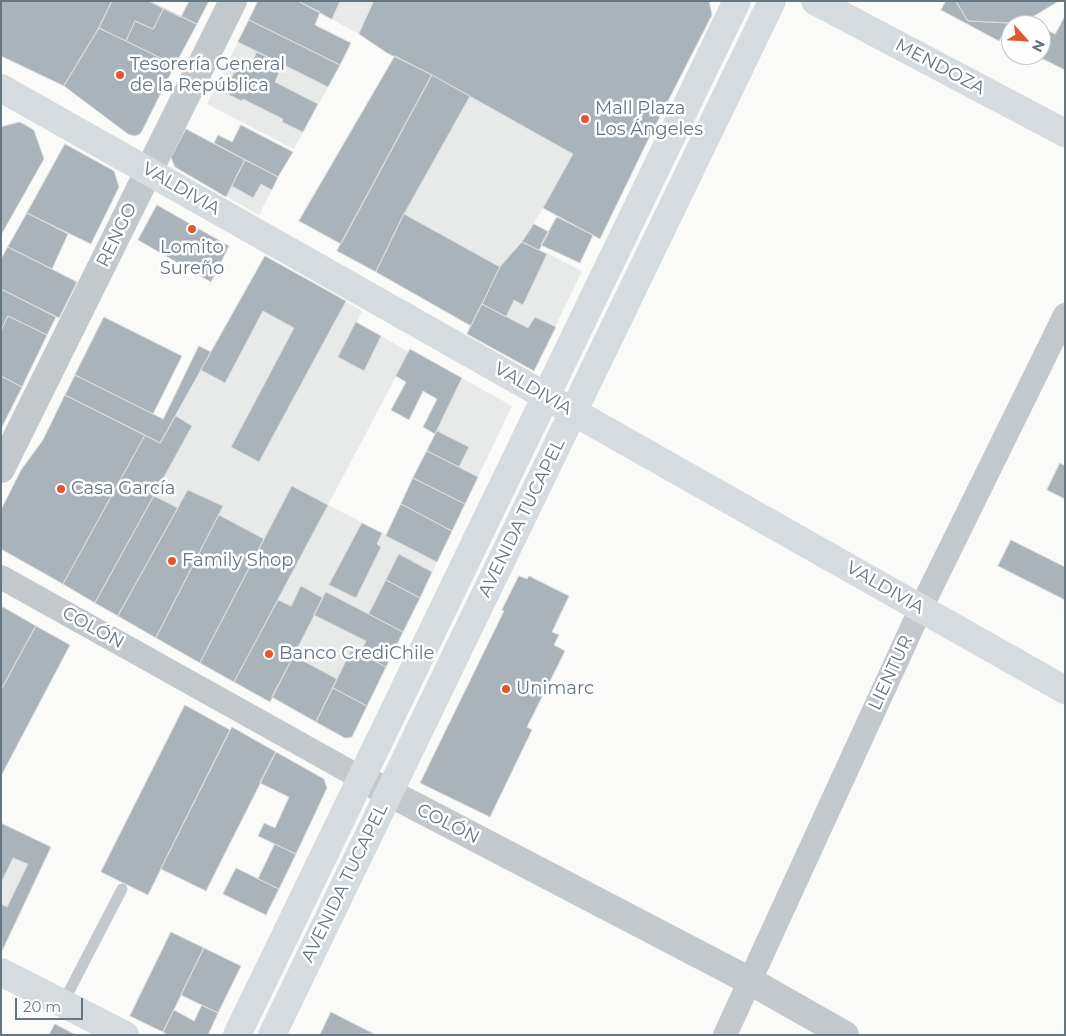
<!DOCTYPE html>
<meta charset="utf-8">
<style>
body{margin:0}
#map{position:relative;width:1066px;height:1036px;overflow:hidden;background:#fafaf8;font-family:Montserrat,sans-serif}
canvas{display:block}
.frame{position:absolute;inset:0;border:2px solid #657683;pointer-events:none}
.north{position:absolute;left:1001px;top:15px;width:50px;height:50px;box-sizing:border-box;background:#fff;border:1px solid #c1c8cd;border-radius:50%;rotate:116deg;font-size:14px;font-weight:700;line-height:20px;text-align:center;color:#657683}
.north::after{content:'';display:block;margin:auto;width:18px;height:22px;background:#e4572e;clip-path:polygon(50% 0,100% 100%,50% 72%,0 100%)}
.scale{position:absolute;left:15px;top:998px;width:68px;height:22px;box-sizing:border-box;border:2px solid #657683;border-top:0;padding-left:6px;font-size:15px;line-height:18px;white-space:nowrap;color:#657683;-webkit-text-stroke:4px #fff;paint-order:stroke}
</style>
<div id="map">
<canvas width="1066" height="1036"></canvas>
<div class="frame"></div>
<div class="north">N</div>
<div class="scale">20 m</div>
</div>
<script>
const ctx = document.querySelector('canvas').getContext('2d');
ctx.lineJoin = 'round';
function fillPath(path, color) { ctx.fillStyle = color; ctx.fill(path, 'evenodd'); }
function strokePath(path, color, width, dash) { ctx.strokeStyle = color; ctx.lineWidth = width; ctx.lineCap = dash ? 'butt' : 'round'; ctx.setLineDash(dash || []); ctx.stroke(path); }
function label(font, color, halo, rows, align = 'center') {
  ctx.font = font + ' Montserrat,sans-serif'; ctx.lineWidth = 5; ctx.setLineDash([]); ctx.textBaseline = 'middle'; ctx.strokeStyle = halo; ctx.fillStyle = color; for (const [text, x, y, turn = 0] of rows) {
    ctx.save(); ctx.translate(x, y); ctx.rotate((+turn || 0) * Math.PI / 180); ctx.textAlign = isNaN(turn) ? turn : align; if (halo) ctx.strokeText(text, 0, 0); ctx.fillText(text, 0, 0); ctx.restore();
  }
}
const built = new Path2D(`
 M 298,1 L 709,1 L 712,15 L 647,142 L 600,239 L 543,208 L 523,241 L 582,271 L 534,371 L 467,334 L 471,325 L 337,251 L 341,244 L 299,221 L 395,57 L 387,53 L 359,34 Z
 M 249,20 L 340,65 L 294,149 L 207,104 Z
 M 186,129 L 278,177 L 259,215 L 175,167 L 171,158 Z
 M 265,256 L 362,311 L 357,322 L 409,352 L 328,505 L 386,535 L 401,504 L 452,531 L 352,737 L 345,738 L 272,698 L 270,702 L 1,549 L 1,510 L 21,470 L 43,440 L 65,395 L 161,443 Z
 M 462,378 L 512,406 L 465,504 L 413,478 Z
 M 1,823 L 51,847 L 2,951 L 1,950 Z`);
const building = new Path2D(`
 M 1,1 L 112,1 L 99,28 L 64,86 L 1,56 Z
 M 112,1 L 149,1 L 164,8 L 153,29 L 135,21 L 126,41 L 99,28 Z
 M 149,1 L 189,1 L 181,17 Z
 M 149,1 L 209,1 L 197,24 Z
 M 258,1 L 298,1 L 320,12 L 315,25 L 351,43 L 340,65 L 249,20 Z
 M 298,1 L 340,1 L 332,19 Z
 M 374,1 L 709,1 L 712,15 L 647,142 L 600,239 L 543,208 L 573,154 L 432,75 L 387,53 L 359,34 Z
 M 946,1 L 956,1 L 968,21 L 1009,23 L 999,41 L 941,10 Z
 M 956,1 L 1059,1 L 1034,16 L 1009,23 L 968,21 Z
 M 164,8 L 197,24 L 175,65 L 126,41 L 135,21 L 153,29 Z
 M 1065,16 L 1065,70 L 1035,55 L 1041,55 L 1041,27 L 1055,34 Z
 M 249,20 L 340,65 L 328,87 L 238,42 Z
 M 99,28 L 175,65 L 143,129 L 140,134 L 135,136 L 128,134 L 64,86 Z
 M 257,52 L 282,65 L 275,82 L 318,104 L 303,132 L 282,122 L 283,119 L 243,99 L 242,101 L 215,88 L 220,79 L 229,83 L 239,63 L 249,68 Z
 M 395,56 L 432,75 L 341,244 L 299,221 Z
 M 432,75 L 470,96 L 404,214 L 376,272 L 337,251 Z
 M 20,122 L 34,130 L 44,159 L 1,235 L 1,127 Z
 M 241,125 L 293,152 L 278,177 L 214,143 L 218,135 L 232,142 Z
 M 186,129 L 245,160 L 226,197 L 175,167 L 171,158 Z
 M 65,144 L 114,171 L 119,187 L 91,244 L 27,213 Z
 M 245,160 L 278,177 L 272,190 L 261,184 L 253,198 L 232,186 Z
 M 157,205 L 229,246 L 211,282 L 138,240 Z
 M 27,213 L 68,234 L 52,269 L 8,247 Z
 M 404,214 L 500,267 L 471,326 L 376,272 Z
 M 557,217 L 593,235 L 580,263 L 541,245 Z
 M 534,224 L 549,232 L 539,250 L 522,242 Z
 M 522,242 L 547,254 L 523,305 L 514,300 L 506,317 L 482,304 L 500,267 Z
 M 8,247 L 77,282 L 59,318 L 1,289 L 1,259 Z
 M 265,256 L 346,301 L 259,462 L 231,447 L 294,328 L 263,311 L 225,383 L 201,370 Z
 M 1,289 L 56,317 L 47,335 L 8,316 L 1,331 Z
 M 482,304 L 528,328 L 535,317 L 556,327 L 534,371 L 467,334 Z
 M 8,316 L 47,335 L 22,387 L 1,376 L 1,331 Z
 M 104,317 L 182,356 L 153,414 L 75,375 Z
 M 356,322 L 381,336 L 364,371 L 338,357 Z
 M 199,346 L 211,352 L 160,443 L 65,395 L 75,375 L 163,419 Z
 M 410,349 L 462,378 L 435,434 L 423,427 L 437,399 L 423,391 L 409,420 L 391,410 L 406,382 L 396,376 Z
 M 1,376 L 22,387 L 1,429 Z
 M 65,395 L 145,435 L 63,584 L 1,549 L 1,510 L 21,470 L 43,440 Z
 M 176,416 L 192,426 L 95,603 L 63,584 L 145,435 L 160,443 Z
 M 437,431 L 469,447 L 459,467 L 427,451 Z
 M 427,451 L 478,477 L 465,504 L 413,478 Z
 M 1060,463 L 1065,466 L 1065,499 L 1047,490 Z
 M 413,478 L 465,504 L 452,531 L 401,504 Z
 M 292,486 L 328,505 L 234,682 L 200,663 Z
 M 188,490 L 223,506 L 156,638 L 118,616 Z
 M 154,496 L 178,508 L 118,616 L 95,603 Z
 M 401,504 L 452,531 L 437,562 L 386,536 Z
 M 219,515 L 264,539 L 200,663 L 156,638 Z
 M 362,523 L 382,533 L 377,544 L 381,547 L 356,598 L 329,585 Z
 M 1011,540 L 1065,567 L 1065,600 L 998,566 Z
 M 399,554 L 432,572 L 420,598 L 386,580 Z
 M 519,576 L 527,579 L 529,576 L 569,596 L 552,632 L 559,635 L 554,645 L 565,651 L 527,727 L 532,730 L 490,817 L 420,783 L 504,611 L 502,610 Z
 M 386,580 L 420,598 L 403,632 L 369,614 Z
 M 301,586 L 323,598 L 270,702 L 234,682 L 278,600 L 291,606 Z
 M 326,592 L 403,632 L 386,667 L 360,653 L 366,641 L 314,615 Z
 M 3,607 L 36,626 L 1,690 L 1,611 Z
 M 36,626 L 70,645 L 1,776 L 1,690 Z
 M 352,649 L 386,667 L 367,706 L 333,688 Z
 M 294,656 L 337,679 L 316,722 L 272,697 Z
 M 333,688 L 367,706 L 352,737 L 345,738 L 316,722 Z
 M 185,705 L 230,730 L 148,895 L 101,872 Z
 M 232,727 L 276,752 L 206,891 L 161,869 Z
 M 276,752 L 324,779 L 327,788 L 296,854 L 258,836 L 264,823 L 275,828 L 289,797 L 260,783 Z
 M 1,823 L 51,847 L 2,951 L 1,904 L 7,907 L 28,864 L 13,858 L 1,883 Z
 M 275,844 L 296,854 L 279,889 L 258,879 Z
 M 236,868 L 279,889 L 266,915 L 223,894 Z
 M 171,932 L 204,948 L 163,1032 L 130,1016 Z
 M 204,948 L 241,966 L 218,1013 L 181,995 Z
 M 202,1005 L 218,1013 L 208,1035 L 168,1035 L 163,1032 L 174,1010 L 194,1021 Z
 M 331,1012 L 374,1034 L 320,1035 Z
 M 55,1024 L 76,1035 L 49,1035 Z`);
const service = new Path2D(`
 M 63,1003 L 122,889`);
const minor = new Path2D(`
 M 1,577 L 361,778
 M 725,1035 L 921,608 L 1065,315`);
const tertiary = new Path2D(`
 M 1,469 L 233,1
 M 361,778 L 750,981 L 845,1035`);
const secondary = new Path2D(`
 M 815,1 L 1065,133
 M 1,972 L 125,1035`);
const primary = new Path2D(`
 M 1,88 L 1065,690
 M 237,1035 L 737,1
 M 272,1035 L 772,1`);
const markers = [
 [120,75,5,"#e4572e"],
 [585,119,5,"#e4572e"],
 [192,229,5,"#e4572e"],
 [61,489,5,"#e4572e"],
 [172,561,5,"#e4572e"],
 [269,654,5,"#e4572e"],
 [506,689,5,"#e4572e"]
];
const poiNames = [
 ["Tesorería General",130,65],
 ["de la República",130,86],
 ["Mall Plaza",595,109],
 ["Los Ángeles",595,130],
 ["Lomito",192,248,"center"],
 ["Sureño",192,269,"center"],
 ["Casa García",71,489],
 ["Family Shop",182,561],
 ["Banco CrediChile",279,654],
 ["Unimarc",516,689]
];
const streetNames = [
 ["MENDOZA",940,67,28],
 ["VALDIVIA",181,189,30],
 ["RENGO",117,235,-64],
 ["VALDIVIA",533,389,30],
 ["AVENIDA TUCAPEL",522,518,-64],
 ["VALDIVIA",885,588,30],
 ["COLÓN",93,628,29],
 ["LIENTUR",891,673,-65],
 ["COLÓN",448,824,27],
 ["AVENIDA TUCAPEL",345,883,-64]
];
fillPath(built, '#e8e9e9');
fillPath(building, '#aab3b9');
strokePath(building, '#dcdcda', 1);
strokePath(service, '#c3c8cc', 11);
strokePath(minor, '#c3c8cc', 24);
strokePath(tertiary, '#c3c8cc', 28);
strokePath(secondary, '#d6dbdf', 28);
strokePath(primary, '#d6dbdf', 28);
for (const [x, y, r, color] of markers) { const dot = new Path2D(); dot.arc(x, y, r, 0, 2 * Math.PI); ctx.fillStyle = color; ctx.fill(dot); strokePath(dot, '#fff', 2); }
label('18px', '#657683', '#fff', poiNames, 'left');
label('18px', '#657683', '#fff', streetNames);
</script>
